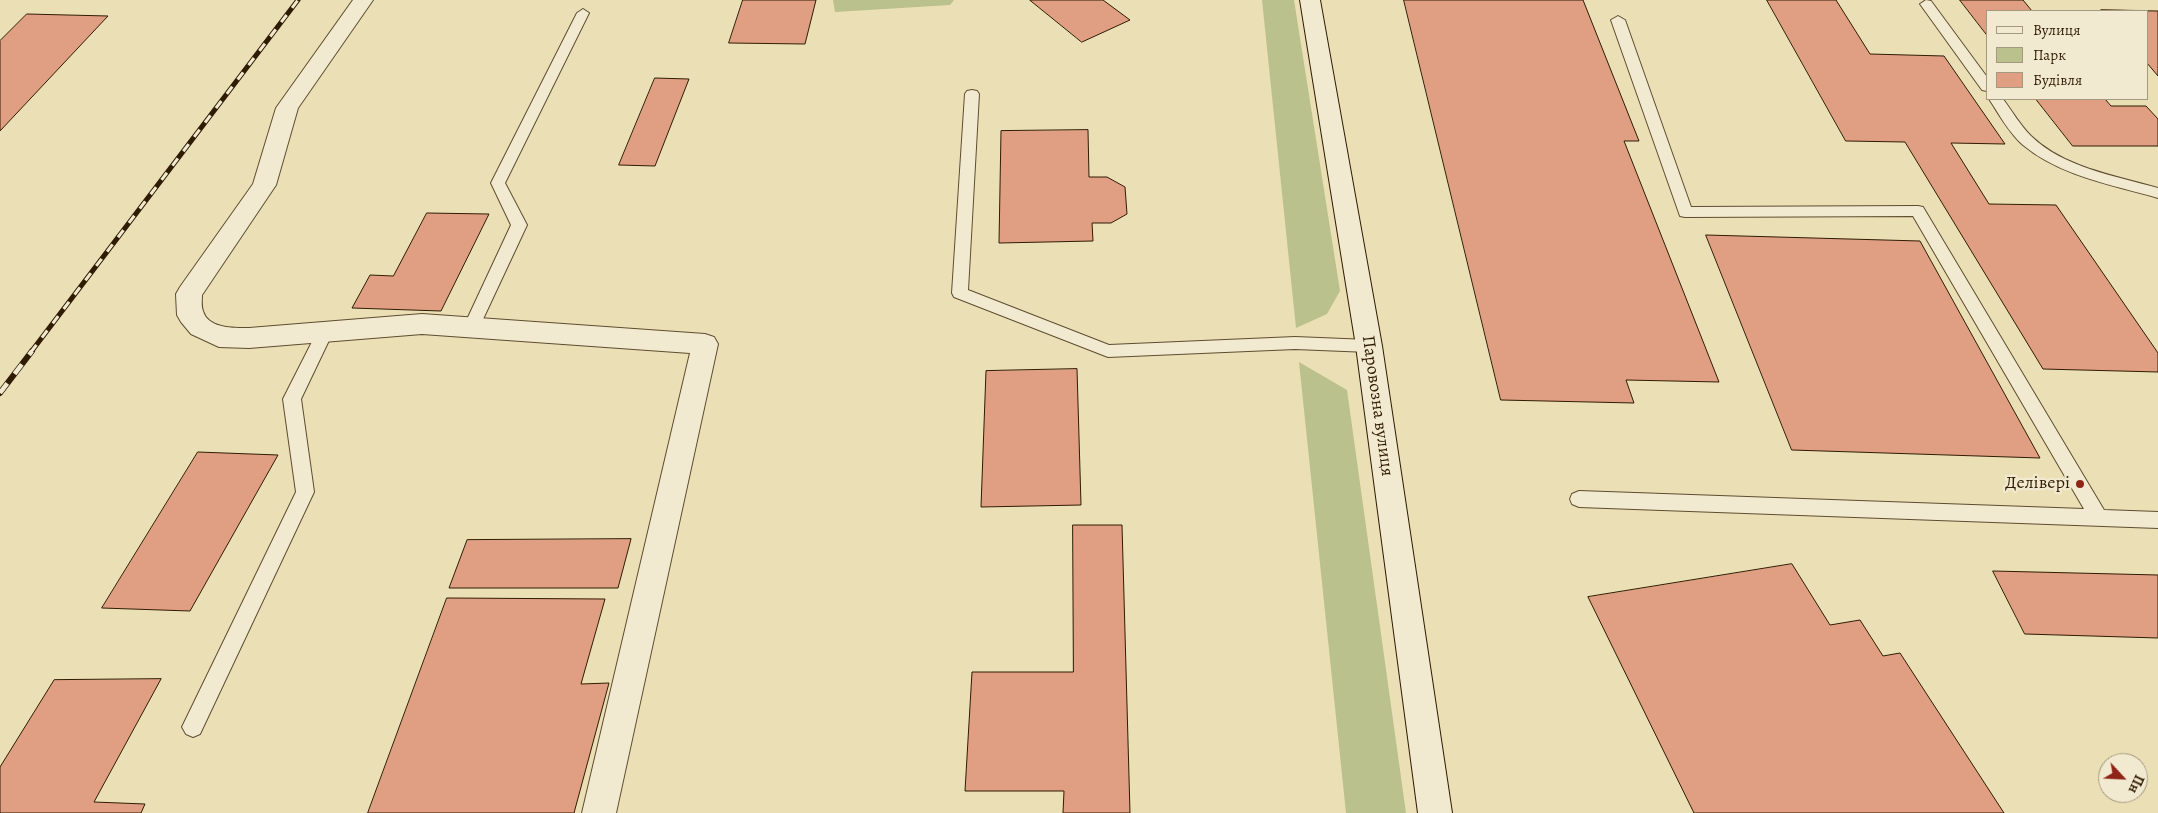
<!DOCTYPE html>
<meta charset="utf-8">
<style>
body{margin:0}
#map{position:relative;width:2158px;height:813px;overflow:hidden;background:#ebdfb6;font-family:Alegreya,serif}
canvas{display:block}
.legend{position:absolute;left:1986px;top:10px;width:162px;height:90px;box-sizing:border-box;background:#f2ead0;border:1px solid #a4987e;margin:0;padding:6px 9px;list-style:none;font-size:15px;color:#2f1c02}
.legend li{display:flex;align-items:center;gap:10px;height:25px}
.legend b{width:25px;border:1px solid #a4987e}
.north{position:absolute;left:2098px;top:753px;width:50px;height:50px;box-sizing:border-box;background:#f2ead0;border:1px solid #a4987e;border-radius:50%;rotate:115deg;font-size:14px;font-weight:700;line-height:20px;text-align:center;color:#2f1c02}
.north::after{content:'';display:block;margin:auto;width:18px;height:22px;background:#8f2418;clip-path:polygon(50% 0,100% 100%,50% 72%,0 100%)}
</style>
<div id="map">
<canvas width="2158" height="813"></canvas>
<ul class="legend">
<li><b style="height:6px;background:#f2ead0"></b>Вулиця</li>
<li><b style="height:14px;background:#bac18c"></b>Парк</li>
<li><b style="height:14px;background:#e09e82"></b>Будівля</li>
</ul>
<div class="north">Пн</div>
</div>
<script>
const ctx = document.querySelector('canvas').getContext('2d');
ctx.lineJoin = 'round';
function fillPath(path, color) { ctx.fillStyle = color; ctx.fill(path, 'evenodd'); }
function strokePath(path, color, width, dash) { ctx.strokeStyle = color; ctx.lineWidth = width; ctx.lineCap = dash ? 'butt' : 'round'; ctx.setLineDash(dash || []); ctx.stroke(path); }
function label(font, color, halo, rows, align = 'center') {
  ctx.font = font + ' Alegreya,serif'; ctx.lineWidth = 4.5; ctx.setLineDash([]); ctx.textBaseline = 'middle'; ctx.strokeStyle = halo; ctx.fillStyle = color; for (const [text, x, y, turn = 0] of rows) {
    ctx.save(); ctx.translate(x, y); ctx.rotate((+turn || 0) * Math.PI / 180); ctx.textAlign = isNaN(turn) ? turn : align; if (halo) ctx.strokeText(text, 0, 0); ctx.fillText(text, 0, 0); ctx.restore();
  }
}
const green = new Path2D(`
 M 833,0 L 954,0 L 950,5 L 835,12 Z
 M 1262,0 L 1294,0 L 1340,291 L 1327,314 L 1296,328 Z
 M 1299,362 L 1347,390 L 1406,813 L 1346,813 Z`);
const building = new Path2D(`
 M 743,0 L 816,0 L 805,44 L 729,43 Z
 M 1030,0 L 1103,0 L 1130,20 L 1082,42 Z
 M 1404,0 L 1583,0 L 1639,141 L 1624,141 L 1719,382 L 1626,380 L 1634,403 L 1501,400 Z
 M 1767,0 L 1836,0 L 1870,54 L 1944,56 L 2005,144 L 1951,143 L 1989,204 L 2056,205 L 2158,353 L 2158,372 L 2043,369 L 1905,142 L 1846,141 Z
 M 1960,0 L 2023,0 L 2032,11 L 1987,11 L 1987,35 Z
 M 2101,10 L 2158,11 L 2158,76 L 2147,63 L 2147,11 Z
 M 27,14 L 108,16 L 0,131 L 0,41 Z
 M 655,78 L 689,79 L 655,166 L 619,165 Z
 M 2036,99 L 2105,99 L 2111,106 L 2146,106 L 2158,119 L 2158,146 L 2073,146 Z
 M 1088,130 L 1089,177 L 1107,177 L 1125,187 L 1127,214 L 1111,223 L 1092,223 L 1093,241 L 999,243 L 1001,131 Z
 M 427,213 L 489,214 L 441,311 L 352,308 L 370,275 L 393,276 Z
 M 1706,235 L 1920,241 L 2040,458 L 1792,450 Z
 M 1077,369 L 1081,505 L 981,507 L 986,371 Z
 M 198,452 L 278,455 L 190,611 L 102,608 Z
 M 1073,525 L 1122,525 L 1130,813 L 1063,813 L 1064,791 L 965,791 L 972,672 L 1073,672 Z
 M 631,539 L 618,588 L 449,588 L 467,540 Z
 M 1792,564 L 1830,625 L 1860,620 L 1883,656 L 1900,653 L 2004,813 L 1694,813 L 1588,597 Z
 M 1993,571 L 2158,575 L 2158,638 L 2025,634 Z
 M 447,598 L 605,599 L 581,684 L 609,683 L 574,813 L 368,813 Z
 M 161,679 L 94,802 L 145,804 L 141,813 L 0,813 L 0,767 L 54,680 Z`);
const service = new Path2D(`
 M 1926,0 L 1931,1 L 1987,77 L 1987,91 L 1982,90 L 1920,4 Z
 M 583,9 L 589,13 L 505,183 L 527,225 L 477,332 L 471,334 L 465,332 L 463,328 L 511,225 L 491,183 L 577,13 Z
 M 1618,16 L 1625,20 L 1691,207 L 1918,206 L 1923,207 L 2104,510 L 2158,512 L 2158,528 L 1579,507 L 1572,504 L 1570,499 L 1572,494 L 1579,491 L 2084,509 L 1913,216 L 1685,217 L 1680,216 L 1611,20 Z
 M 972,90 L 977,91 L 979,94 L 968,290 L 1109,345 L 1295,337 L 1369,340 L 1375,342 L 1377,346 L 1375,350 L 1369,352 L 1295,349 L 1108,357 L 954,297 L 952,293 L 965,94 L 967,91 Z
 M 1989,99 L 2003,99 C 2012,111 2020,125 2031,136 C 2064,168 2116,176 2158,188 L 2158,198 C 2113,185 2060,176 2023,145 C 2009,133 1999,114 1989,99 Z
 M 325,326 L 331,328 L 333,332 L 301,399 L 314,492 L 200,734 L 193,737 L 186,734 L 182,727 L 296,492 L 283,399 L 319,328 Z`);
const minor = new Path2D(`
 M 353,0 L 373,0 L 298,108 L 276,185 L 202,295 C 202,300 201,306 203,311 C 208,329 235,328 249,328 L 422,314 L 705,334 L 714,337 L 718,344 L 616,813 L 582,813 L 690,353 L 422,334 L 249,348 L 219,347 L 191,334 L 181,322 L 177,315 L 176,294 L 180,287 L 253,184 L 276,108 Z`);
const secondary = new Path2D(`
 M 1300,0 L 1320,0 L 1382,346 L 1452,813 L 1418,813 L 1356,346 Z`);
const railFar1 = new Path2D(`
 M 31,352 L 298,0`);
const rail = new Path2D(`
 M 0,393 L 32,351`);
const markers = [
 [2080,484,5,"#8f2418"]
];
const streetNames = [
 ["Паровозна вулиця",1377,406,82]
];
const poiNames = [
 ["Делівері",2070,484]
];
fillPath(green, '#bac18c');
fillPath(building, '#e09e82');
strokePath(building, '#2f1c02', 1);
strokePath(service, '#5e4d2f', 2);
strokePath(minor, '#5e4d2f', 2);
strokePath(secondary, '#2f1c02', 2);
fillPath(service, '#f2ead0');
fillPath(minor, '#f2ead0');
fillPath(secondary, '#f2ead0');
strokePath(railFar1, '#2f1c02', 5);
strokePath(rail, '#2f1c02', 6);
strokePath(railFar1, '#f2ead0', 3, [9]);
strokePath(rail, '#f2ead0', 4.5, [12]);
for (const [x, y, r, color] of markers) { const dot = new Path2D(); dot.arc(x, y, r, 0, 2 * Math.PI); ctx.fillStyle = color; ctx.fill(dot); strokePath(dot, '#f2ead0', 2); }
label('18px', '#2f1c02', '#f2ead0', streetNames);
label('18px', '#2f1c02', '#f2ead0', poiNames, 'right');
</script>
